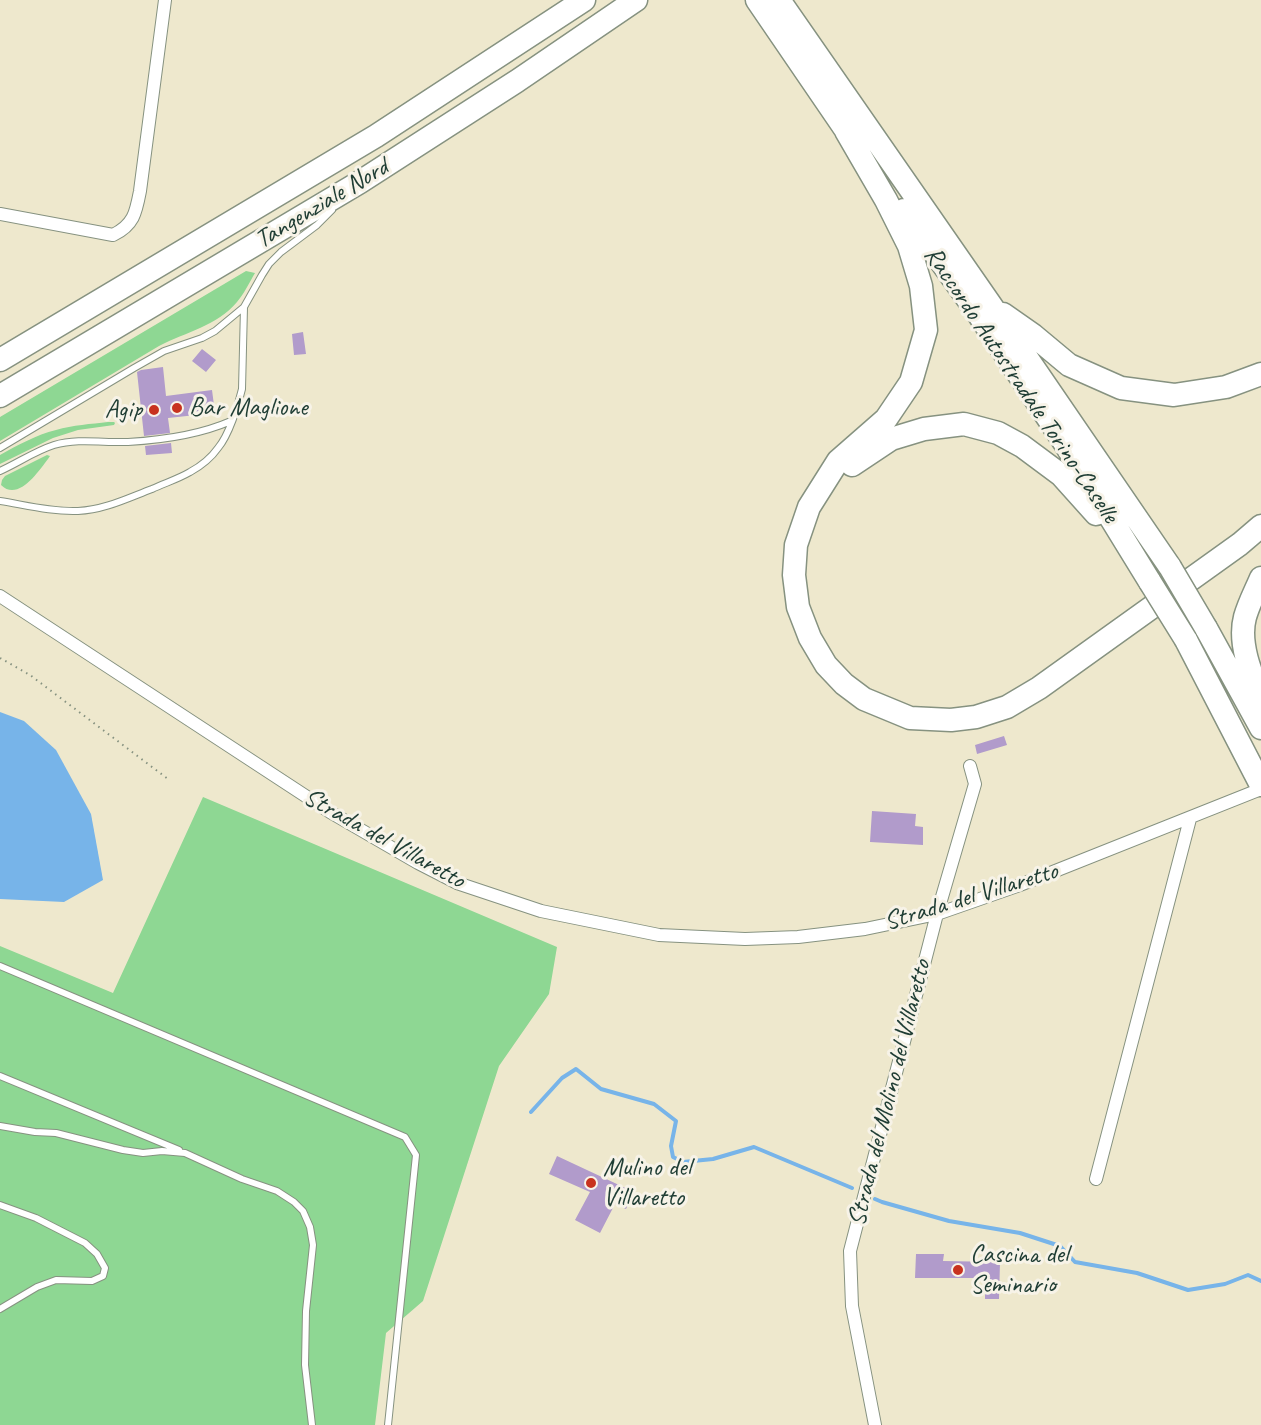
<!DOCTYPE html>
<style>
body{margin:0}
canvas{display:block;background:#eee8cd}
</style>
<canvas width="1261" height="1425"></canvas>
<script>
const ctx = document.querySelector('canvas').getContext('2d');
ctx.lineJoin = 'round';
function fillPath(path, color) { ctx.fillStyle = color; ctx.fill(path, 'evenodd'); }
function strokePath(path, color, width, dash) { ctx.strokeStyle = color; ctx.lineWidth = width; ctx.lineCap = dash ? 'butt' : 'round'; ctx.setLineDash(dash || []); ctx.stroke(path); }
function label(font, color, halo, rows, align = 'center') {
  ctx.font = font + ' Caveat,sans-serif'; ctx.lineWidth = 6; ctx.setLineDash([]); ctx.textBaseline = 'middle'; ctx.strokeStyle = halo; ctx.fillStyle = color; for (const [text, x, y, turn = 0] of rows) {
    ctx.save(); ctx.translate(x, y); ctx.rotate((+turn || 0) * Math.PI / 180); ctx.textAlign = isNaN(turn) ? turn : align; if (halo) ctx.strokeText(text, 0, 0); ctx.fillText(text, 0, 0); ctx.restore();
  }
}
const green = new Path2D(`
 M 246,271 L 255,273 C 249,283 244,294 237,302 C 217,326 186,332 159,346 L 0,441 L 0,417 Z
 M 108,422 L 114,422 L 115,423 L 114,425 L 78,430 L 53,438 L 0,464 L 0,455 C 18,445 36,435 56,430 C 73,425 91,424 108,422 Z
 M 47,455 L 50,456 L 48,459 C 38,472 18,502 1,485 L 2,480 L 5,476 Z
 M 203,797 L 557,947 L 549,994 L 499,1066 L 423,1301 L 386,1333 L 375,1425 L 0,1425 L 0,946 L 113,993 Z`);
const water = new Path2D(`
 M 0,712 L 24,721 L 56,750 L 91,814 L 103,880 L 64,902 L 0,899 Z`);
const stream = new Path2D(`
 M 531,1112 L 562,1078 L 576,1069 L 601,1089 L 654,1104 L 676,1121 L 671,1146 L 673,1157 L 683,1162 L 713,1159 L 754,1147 L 852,1188
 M 875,1199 L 882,1202 L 949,1221 L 1020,1233 L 1060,1246 L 1075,1262 L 1137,1273 L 1188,1290 L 1225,1284 L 1248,1275 L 1261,1281`);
const building = new Path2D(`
 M 303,332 L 306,354 L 294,355 L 292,334 Z
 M 202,349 L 216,360 L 206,372 L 192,361 Z
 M 163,367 L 166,396 L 212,390 L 215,413 L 168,418 L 170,433 L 144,436 L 137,372 L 141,370 Z
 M 171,443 L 172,453 L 146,455 L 145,446 Z
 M 1004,736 L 1007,745 L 977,754 L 975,745 Z
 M 872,811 L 916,814 L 915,826 L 923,827 L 923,845 L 870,842 Z
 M 557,1156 L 634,1192 L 626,1209 L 615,1204 L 600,1233 L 575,1220 L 590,1192 L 549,1174 Z
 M 916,1254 L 944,1254 L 943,1261 L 1000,1262 L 999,1299 L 985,1299 L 985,1278 L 915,1278 Z`);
const path = new Path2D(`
 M 0,658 L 30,675 L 168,779`);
const lane = new Path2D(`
 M 0,448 L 134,368 L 164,351 L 202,338 L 215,331 L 244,307 L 262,275 L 269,264 L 281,252 L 317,225 L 332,210
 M 0,471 C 18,463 35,451 54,445 C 78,438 104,443 128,442 C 163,440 199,435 231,421
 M 0,501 C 25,505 52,512 78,511 C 104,510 128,498 152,489 C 165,483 178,479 190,472 C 201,466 211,458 218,448 C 229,435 238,406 242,389 L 244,307
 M 0,966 L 405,1137 L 416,1155 L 388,1425
 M 0,1076 L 179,1150
 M 0,1126 L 35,1132 L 56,1133 L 123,1150 L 143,1153 L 162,1151 L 185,1153 L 242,1179 L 277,1191 L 294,1202 L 303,1211 L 310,1227 L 313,1245 L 306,1311 L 305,1365 L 312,1425
 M 0,1205 L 36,1218 L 85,1243 L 97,1254 L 105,1268 L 103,1276 L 92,1281 L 56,1280 L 37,1287 L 0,1309`);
const street = new Path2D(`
 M 0,214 L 113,235 C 134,225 136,212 140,191 L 165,0
 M 0,596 L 330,812 L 418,863 L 457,883 L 541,911 L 659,935 L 745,939 L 798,937 L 865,929 L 937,914 L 1020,885 L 1261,789
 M 1096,1179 L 1190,819
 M 875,1425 L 852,1306 L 850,1251 L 937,914 L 975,784 L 970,766`);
const highway = new Path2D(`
 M 757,0 L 854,142
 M 779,0 L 990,304 L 1170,567
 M 846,131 L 886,200 L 909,246 L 921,286 L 926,330 L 911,382 L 886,419 L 838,461 L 809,507 L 796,545 L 794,575 L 798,607 L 810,638 L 826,665 L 844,684 L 864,699 L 910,718 L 951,720 L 976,717 L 1007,707 L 1039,688 L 1240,544 L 1261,526
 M 904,210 L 977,312 L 1064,442 L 1150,582
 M 1003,314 L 1033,335 L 1069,365 L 1121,388 L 1174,395 L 1226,387 L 1261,374
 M 0,360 L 376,136 L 584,0
 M 0,396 L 360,182 L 517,81 L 636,0
 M 852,465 L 891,439 L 924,429 L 964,424 L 998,433 L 1022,446 L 1061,475 L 1096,514
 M 1261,578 C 1256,590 1249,603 1245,617 C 1238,643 1251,674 1261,698
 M 1206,628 L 1261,728
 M 1186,640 L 1261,785`);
const highwayBridge = new Path2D(`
 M 1170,567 L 1206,628
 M 1150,582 L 1186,640`);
const markers = [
 [177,408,6,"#c8321e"],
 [154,410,6,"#c8321e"],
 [591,1183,6,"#c8321e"],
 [958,1270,6,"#c8321e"]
];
const streetNames = [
 ["Tangenziale Nord",322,204,-31],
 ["Raccordo Autostradale Torino-Caselle",1021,385,56],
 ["Strada del Villaretto",384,839,29],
 ["Strada del Villaretto",971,897,-17],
 ["Strada del Molino del Villaretto",890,1093,-76]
];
const poiNames = [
 ["Bar Maglione",189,408],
 ["Agip",142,410,"right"],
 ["Mulino del",603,1168],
 ["Villaretto",603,1198],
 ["Cascina del",970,1255],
 ["Seminario",970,1285]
];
fillPath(green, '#8ed793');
fillPath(water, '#77b4e9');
strokePath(stream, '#77b4e9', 4);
fillPath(building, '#b19bcb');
strokePath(lane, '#869280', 8);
strokePath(street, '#869280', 14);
strokePath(highway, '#869280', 25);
strokePath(path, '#869280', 2, [1.5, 4.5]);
strokePath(lane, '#fff', 6);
strokePath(street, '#fff', 12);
strokePath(highway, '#fff', 22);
strokePath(highwayBridge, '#869280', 25, []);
strokePath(highwayBridge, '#fff', 22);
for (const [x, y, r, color] of markers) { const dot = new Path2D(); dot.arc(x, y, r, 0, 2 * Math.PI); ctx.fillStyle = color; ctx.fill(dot); strokePath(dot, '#f7f3e8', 2); }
label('26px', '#1f3d34', '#f7f3e8', streetNames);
label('26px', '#1f3d34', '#f7f3e8', poiNames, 'left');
</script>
